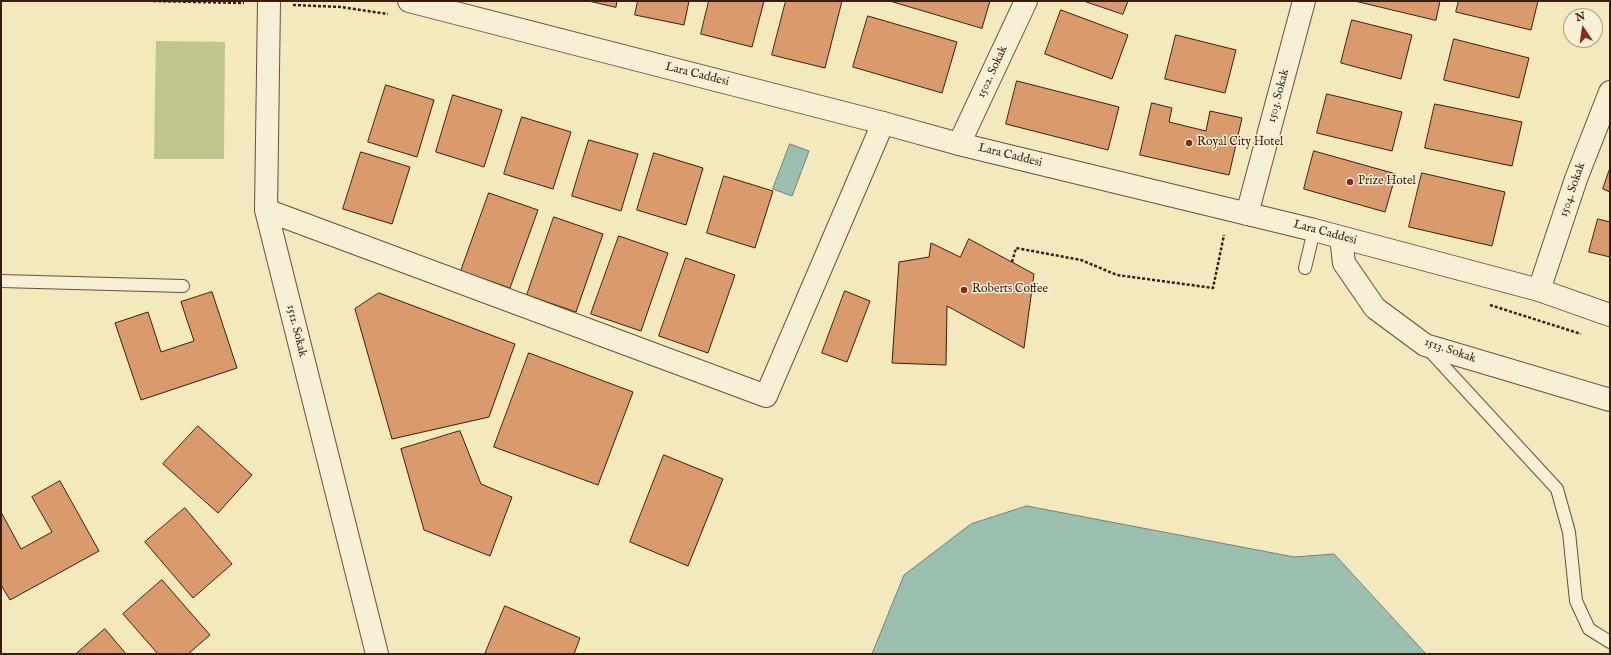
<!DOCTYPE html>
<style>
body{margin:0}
#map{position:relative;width:1611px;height:655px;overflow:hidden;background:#f4e8bd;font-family:"IM FELL English",serif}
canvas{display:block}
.frame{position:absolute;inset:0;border:2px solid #3b1d0c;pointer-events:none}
.north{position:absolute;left:1563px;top:8px;width:40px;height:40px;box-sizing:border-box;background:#f8f0d4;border:1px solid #ac9c84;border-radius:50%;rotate:347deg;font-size:11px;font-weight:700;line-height:16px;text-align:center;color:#3b1d0c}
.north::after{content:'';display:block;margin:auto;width:14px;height:18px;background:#8f2418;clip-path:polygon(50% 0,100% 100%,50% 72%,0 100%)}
</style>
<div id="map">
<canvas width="1611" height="655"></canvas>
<div class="frame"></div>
<div class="north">N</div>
</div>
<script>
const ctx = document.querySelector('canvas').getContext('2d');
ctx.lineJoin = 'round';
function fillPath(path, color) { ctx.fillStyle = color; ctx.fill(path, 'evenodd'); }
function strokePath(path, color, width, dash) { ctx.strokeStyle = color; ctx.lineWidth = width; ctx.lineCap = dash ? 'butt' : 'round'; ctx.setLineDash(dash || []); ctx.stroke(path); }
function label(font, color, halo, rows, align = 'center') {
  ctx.font = font + ' "IM FELL English",serif'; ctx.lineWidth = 3; ctx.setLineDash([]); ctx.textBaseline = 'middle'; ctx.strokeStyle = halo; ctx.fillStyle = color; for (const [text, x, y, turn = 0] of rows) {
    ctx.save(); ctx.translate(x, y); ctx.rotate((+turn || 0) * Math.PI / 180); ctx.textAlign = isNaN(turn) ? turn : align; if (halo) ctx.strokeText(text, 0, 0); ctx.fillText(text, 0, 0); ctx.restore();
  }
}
const green = new Path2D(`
 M 156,41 L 225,42 L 224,159 L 154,159 Z`);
const water = new Path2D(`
 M 790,144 L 809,151 L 792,196 L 773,189 Z
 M 1027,506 L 1294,557 L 1334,554 L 1426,654 L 872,654 L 904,575 L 971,524 Z`);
const building = new Path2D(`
 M 589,1 L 617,1 L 616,7 Z
 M 638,1 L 689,1 L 684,25 L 635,15 Z
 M 709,1 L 764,1 L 752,47 L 701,34 Z
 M 786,1 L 842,1 L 825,68 L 772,55 Z
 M 890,1 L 990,1 L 982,28 Z
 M 1084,1 L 1128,1 L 1123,14 Z
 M 1355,1 L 1440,1 L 1436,20 Z
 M 1459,1 L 1538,1 L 1531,30 L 1456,12 Z
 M 1061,10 L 1128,35 L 1112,79 L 1045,54 Z
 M 868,16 L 957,42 L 942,93 L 853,67 Z
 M 1352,20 L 1412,35 L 1401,79 L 1341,63 Z
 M 1176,35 L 1236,50 L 1225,93 L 1165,79 Z
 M 1454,39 L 1529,58 L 1519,98 L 1444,80 Z
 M 1017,81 L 1119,107 L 1108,150 L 1006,124 Z
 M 386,85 L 434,100 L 417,157 L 368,142 Z
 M 1327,94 L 1402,112 L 1392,151 L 1317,133 Z
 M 453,95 L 502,110 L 484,167 L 436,152 Z
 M 1152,103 L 1172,108 L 1169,122 L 1206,131 L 1210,111 L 1242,118 L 1229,175 L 1140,155 Z
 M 1435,104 L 1522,122 L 1512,166 L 1425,148 Z
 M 522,117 L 571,132 L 553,189 L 504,174 Z
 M 589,140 L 638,154 L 621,211 L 572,196 Z
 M 1314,151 L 1396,174 L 1385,212 L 1304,189 Z
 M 361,152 L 410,167 L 392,224 L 343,209 Z
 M 654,153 L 703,168 L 686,225 L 637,210 Z
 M 1610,168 L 1610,192 L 1603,189 Z
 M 1422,173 L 1505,192 L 1492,246 L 1409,227 Z
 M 724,176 L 773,191 L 755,248 L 707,233 Z
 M 489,193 L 538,210 L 510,288 L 461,271 Z
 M 554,217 L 603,234 L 576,312 L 527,295 Z
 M 1598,219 L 1610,222 L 1610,257 L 1589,252 Z
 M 619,236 L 668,253 L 641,331 L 591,314 Z
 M 969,239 L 1034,274 L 1024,348 L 947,306 L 946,365 L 892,363 L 899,262 L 929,257 L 931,243 L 960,257 Z
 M 686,258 L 735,275 L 708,353 L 659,336 Z
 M 845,291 L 870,301 L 847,362 L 822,353 Z
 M 212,292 L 237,368 L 141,400 L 115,323 L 148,312 L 161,352 L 194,341 L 181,302 Z
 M 379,293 L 515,344 L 489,417 L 392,439 L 355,309 Z
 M 529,353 L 633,392 L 598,485 L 494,447 Z
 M 198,426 L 252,475 L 218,513 L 163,464 Z
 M 460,431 L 481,484 L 512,497 L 490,556 L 424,530 L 401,449 Z
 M 664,455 L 723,479 L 688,566 L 630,542 Z
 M 60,481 L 99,551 L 10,600 L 1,585 L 1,512 L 21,549 L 52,532 L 32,497 Z
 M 185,508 L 232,564 L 193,598 L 145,542 Z
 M 162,580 L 210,635 L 188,654 L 158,654 L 123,614 Z
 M 505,606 L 580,638 L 574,654 L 485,654 Z
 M 105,629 L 126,654 L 76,654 Z`);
const path = new Path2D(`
 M 153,1 L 244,3
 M 293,5 L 341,7 L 388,14
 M 1012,262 L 1016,248 L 1081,260 L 1117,275 L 1213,288 L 1224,235
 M 1490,305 L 1581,334`);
const service = new Path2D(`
 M 1305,268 L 1314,230
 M 1,281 L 183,286
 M 1428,349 L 1557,489 L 1569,532 L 1576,601 L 1589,629 L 1610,642`);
const minor = new Path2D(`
 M 269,1 L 266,210 L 377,654
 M 959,144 L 1026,1
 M 266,210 L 766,396 L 883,123
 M 1247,214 L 1304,1
 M 1341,238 L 1344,263 L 1375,308 L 1425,345 L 1610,400
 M 1539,290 L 1576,179 L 1610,92`);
const tertiary = new Path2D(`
 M 409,1 L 883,123 L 959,144 L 1314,230 L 1539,290 L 1610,315`);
const markers = [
 [1189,143,4,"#8f2418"],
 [1350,182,4,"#8f2418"],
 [964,290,4,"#8f2418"]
];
const streetNames = [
 ["1502. Sokak",993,72,-65],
 ["Lara Caddesi",697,75,14],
 ["1503. Sokak",1279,96,-75],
 ["Lara Caddesi",1010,156,14],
 ["1504. Sokak",1573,190,-71],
 ["Lara Caddesi",1325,233,15],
 ["1511. Sokak",296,331,76],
 ["1513. Sokak",1450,351,19]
];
const poiNames = [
 ["Royal City Hotel",1197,143],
 ["Prize Hotel",1358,182],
 ["Roberts Coffee",972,290]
];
fillPath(green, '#c0c58e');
fillPath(water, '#9cc0b0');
strokePath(water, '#757f6e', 1);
fillPath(building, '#d99b6e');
strokePath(building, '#3b1d0c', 1);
strokePath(service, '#695038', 14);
strokePath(minor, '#695038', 24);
strokePath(tertiary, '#695038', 24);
strokePath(path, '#3b1d0c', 2.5, [3, 2]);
strokePath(service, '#f8f0d4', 12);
strokePath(minor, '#f8f0d4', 22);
strokePath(tertiary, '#f8f0d4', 22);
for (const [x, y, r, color] of markers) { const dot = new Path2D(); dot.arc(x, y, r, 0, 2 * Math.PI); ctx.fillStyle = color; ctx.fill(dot); strokePath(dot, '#f8f0d4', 1.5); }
label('12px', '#3b1d0c', '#f8f0d4', streetNames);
label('12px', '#3b1d0c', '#f8f0d4', poiNames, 'left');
</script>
